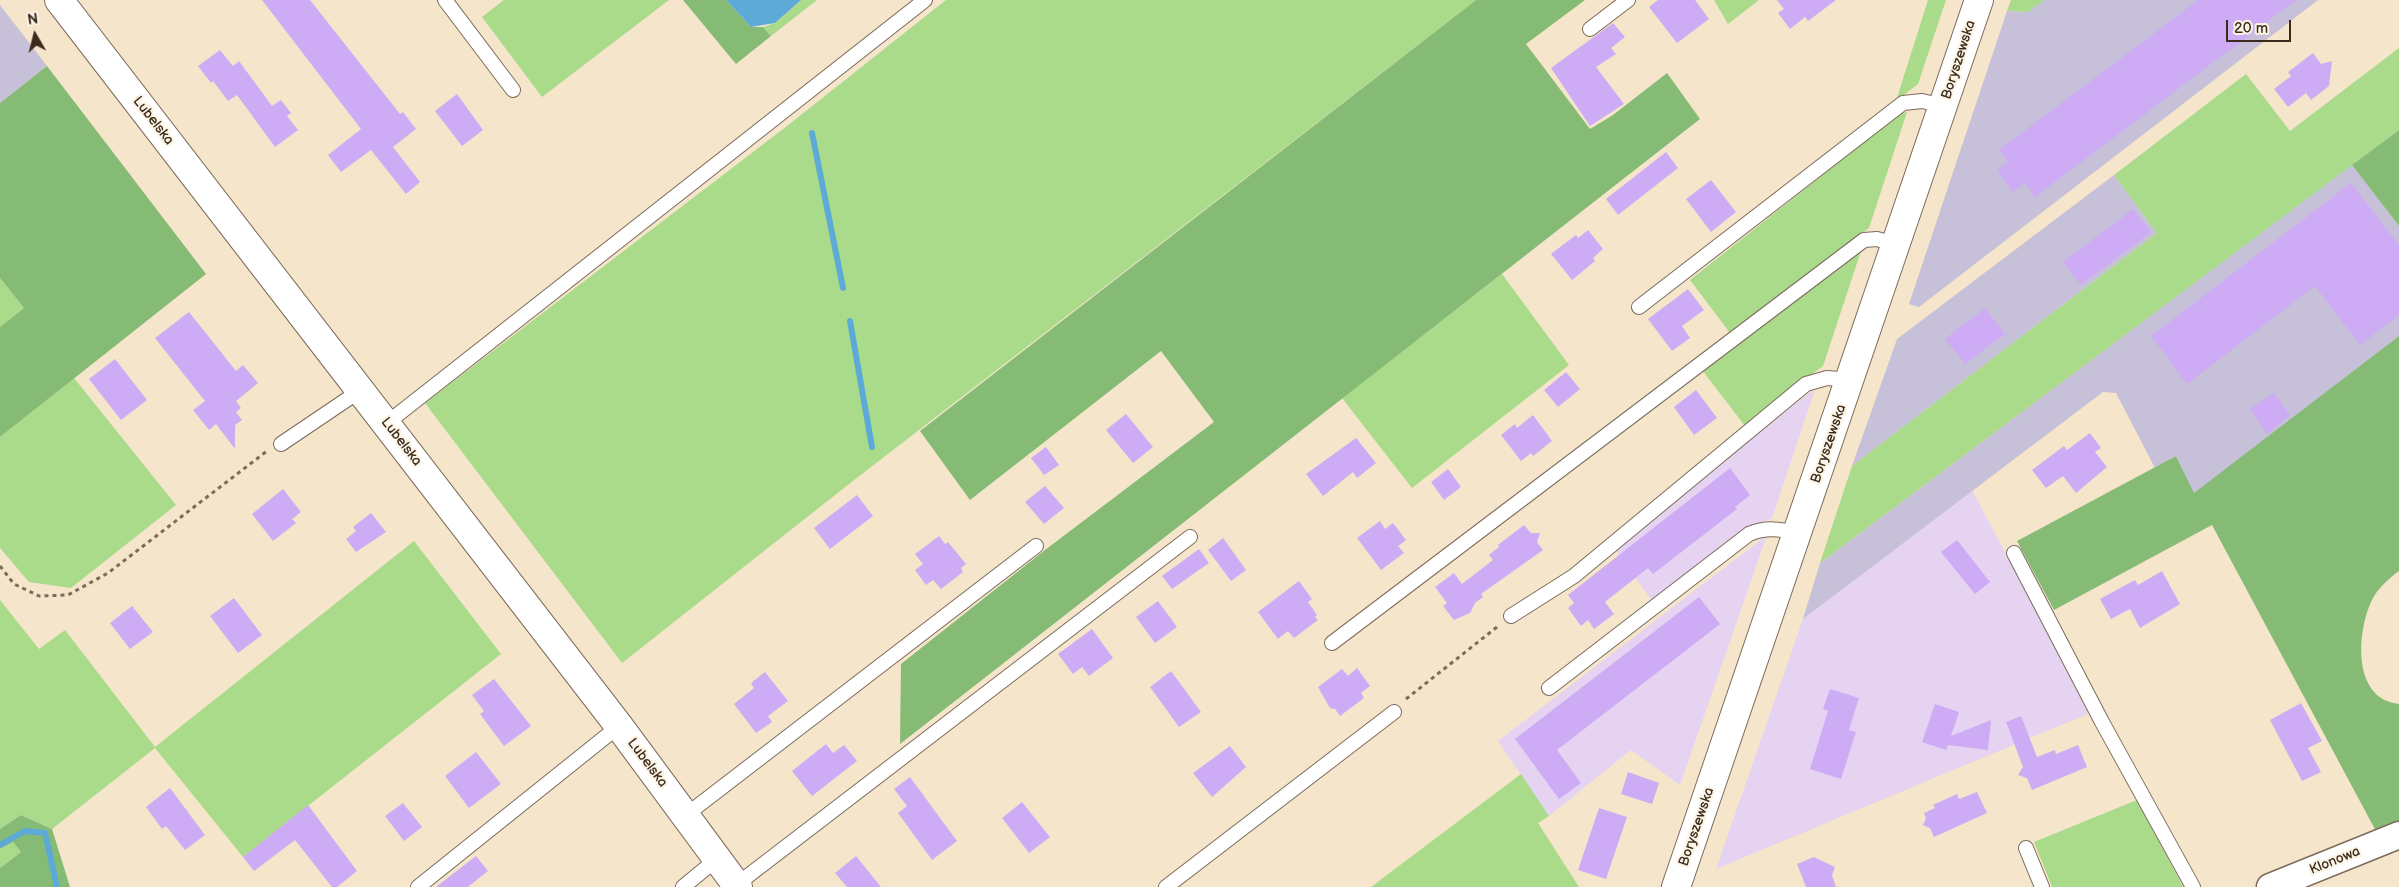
<!DOCTYPE html>
<style>
body{margin:0}
#map{position:relative;width:2399px;height:887px;overflow:hidden;background:#f5e5cb;font-family:"Balsamiq Sans",sans-serif}
canvas{display:block}
.north{position:absolute;left:10px;top:10px;width:50px;height:50px;-webkit-text-stroke:4px #fcf5e5;paint-order:stroke;rotate:352deg;font-size:14px;font-weight:700;line-height:20px;text-align:center;color:#3b2a1e}
.north::after{content:'';display:block;margin:auto;width:18px;height:22px;background:#3b2a1e;clip-path:polygon(50% 0,100% 100%,50% 72%,0 100%)}
.scale{position:absolute;left:2226px;top:20px;width:65px;height:22px;box-sizing:border-box;border:2px solid #3b2a1e;border-top:0;padding-left:6px;font-size:15px;line-height:18px;white-space:nowrap;color:#3b2a1e;-webkit-text-stroke:4px #fcf5e5;paint-order:stroke}
</style>
<div id="map">
<canvas width="2399" height="887"></canvas>
<div class="north">N</div>
<div class="scale">20 m</div>
</div>
<script>
const ctx = document.querySelector('canvas').getContext('2d');
ctx.lineJoin = 'round';
function fillPath(path, color) { ctx.fillStyle = color; ctx.fill(path, 'evenodd'); }
function strokePath(path, color, width, dash) { ctx.strokeStyle = color; ctx.lineWidth = width; ctx.lineCap = dash ? 'butt' : 'round'; ctx.setLineDash(dash || []); ctx.stroke(path); }
function label(font, color, halo, rows, align = 'center') {
  ctx.font = font + ' "Balsamiq Sans",sans-serif'; ctx.lineWidth = 4.5; ctx.setLineDash([]); ctx.textBaseline = 'middle'; ctx.strokeStyle = halo; ctx.fillStyle = color; for (const [text, x, y, turn = 0] of rows) {
    ctx.save(); ctx.translate(x, y); ctx.rotate((+turn || 0) * Math.PI / 180); ctx.textAlign = isNaN(turn) ? turn : align; if (halo) ctx.strokeText(text, 0, 0); ctx.fillText(text, 0, 0); ctx.restore();
  }
}
const built = new Path2D(`
 M 1815,389 L 1772,518 L 1744,531 L 1652,601 L 1612,545 Z
 M 1972,490 L 2090,713 L 1716,869 L 1803,619 Z
 M 1767,535 L 1680,785 L 1631,750 L 1549,816 L 1498,741 Z`);
const industrial = new Path2D(`
 M 2044,0 L 2318,0 L 1919,307 L 1909,304 L 2007,11 L 2028,12 Z
 M 0,5 L 47,66 L 0,103 Z
 M 2352,165 L 2399,226 L 2399,336 L 2194,494 L 2176,456 L 2155,468 L 2116,393 L 2103,392 L 1803,619 L 1820,563 Z
 M 2114,175 L 2157,233 L 1852,466 L 1897,339 Z`);
const green = new Path2D(`
 M 504,0 L 669,0 L 542,97 L 482,17 Z
 M 801,0 L 817,0 L 771,36 L 763,27 L 775,23 Z
 M 946,0 L 1476,0 L 849,484 L 622,663 L 425,403 L 787,126 Z
 M 1714,0 L 1759,0 L 1728,24 Z
 M 1928,0 L 1946,0 L 1918,84 L 1896,101 Z
 M 2011,0 L 2044,0 L 2028,12 L 2007,11 Z
 M 2399,48 L 2399,130 L 1820,563 L 1852,466 L 2157,233 L 2114,175 L 2246,74 L 2290,131 Z
 M 1907,112 L 1869,228 L 1730,333 L 1690,280 L 1901,113 Z
 M 1861,251 L 1823,366 L 1745,426 L 1702,370 Z
 M 1502,274 L 1569,365 L 1412,488 L 1342,398 Z
 M 0,278 L 24,308 L 0,327 Z
 M 74,378 L 176,505 L 71,588 L 29,582 L 0,548 L 0,437 Z
 M 414,541 L 501,654 L 243,857 L 155,748 L 52,829 L 21,815 L 0,829 L 0,600 L 39,649 L 65,630 L 155,747 Z
 M 1521,774 L 1549,816 L 1538,823 L 1579,887 L 1371,887 Z
 M 2137,800 L 2183,887 L 2052,887 L 2034,842 Z
 M 13,842 L 21,852 L 0,868 L 0,849 Z`);
const forest = new Path2D(`
 M 683,0 L 726,0 L 751,27 L 763,27 L 771,36 L 736,64 Z
 M 1476,0 L 1585,0 L 1526,44 L 1590,129 L 1613,115 L 1667,73 L 1700,119 L 900,744 L 901,664 L 1045,550 L 1214,422 L 1161,351 L 970,500 L 920,431 Z
 M 47,66 L 206,274 L 0,437 L 0,327 L 24,308 L 0,278 L 0,103 Z
 M 2399,130 L 2399,226 L 2352,165 Z
 M 2399,336 L 2399,571 C 2388,579 2377,589 2371,602 C 2357,633 2352,699 2399,704 L 2399,824 L 2377,833 L 2212,525 L 2054,610 L 2017,541 L 2176,456 L 2194,493 Z
 M 21,815 L 52,829 L 70,887 L 0,887 L 0,868 L 21,852 L 13,842 L 0,849 L 0,829 Z`);
const water = new Path2D(`
 M 726,0 L 801,0 L 775,23 L 751,27 Z`);
const stream = new Path2D(`
 M 812,133 L 843,288
 M 850,321 L 872,447
 M 0,845 L 25,831 L 45,833 L 57,887`);
const building = new Path2D(`
 M 262,0 L 310,0 L 400,114 L 403,112 L 416,129 L 393,147 L 420,182 L 406,194 L 371,150 L 341,172 L 328,155 L 361,129 Z
 M 1658,0 L 1695,0 L 1709,19 L 1677,43 L 1649,7 Z
 M 1777,0 L 1836,0 L 1808,21 L 1805,17 L 1790,29 L 1778,13 L 1784,9 Z
 M 2198,0 L 2296,0 L 2035,197 L 2025,183 L 2013,192 L 1997,170 L 2008,162 L 1999,150 Z
 M 1613,23 L 1625,37 L 1611,48 L 1616,54 L 1596,67 L 1624,104 L 1590,126 L 1551,68 Z
 M 220,50 L 233,66 L 239,61 L 272,106 L 281,100 L 291,113 L 287,116 L 298,130 L 275,147 L 237,95 L 228,101 L 213,81 L 211,83 L 198,66 Z
 M 2313,53 L 2321,64 L 2332,61 L 2329,86 L 2311,100 L 2306,93 L 2288,107 L 2274,89 L 2291,76 L 2288,72 Z
 M 457,94 L 483,130 L 462,146 L 435,111 Z
 M 1666,152 L 1678,168 L 1618,215 L 1606,199 Z
 M 1711,180 L 1736,212 L 1711,232 L 1686,199 Z
 M 2351,183 L 2399,245 L 2399,315 L 2360,345 L 2315,286 L 2187,384 L 2151,336 Z
 M 2133,209 L 2151,232 L 2081,285 L 2063,262 Z
 M 1588,230 L 1603,249 L 1593,258 L 1595,261 L 1572,280 L 1551,254 L 1576,235 L 1578,238 Z
 M 1688,289 L 1704,310 L 1682,326 L 1690,338 L 1672,351 L 1648,319 Z
 M 1985,308 L 2005,334 L 1965,364 L 1945,339 Z
 M 189,312 L 236,371 L 243,365 L 258,383 L 236,401 L 241,408 L 236,412 L 242,420 L 235,425 L 235,449 L 216,424 L 209,430 L 193,410 L 205,401 L 155,338 Z
 M 115,359 L 147,400 L 121,420 L 89,379 Z
 M 1566,372 L 1580,389 L 1558,407 L 1544,390 Z
 M 1696,390 L 1717,418 L 1694,435 L 1674,407 Z
 M 2274,393 L 2290,415 L 2267,434 L 2250,409 Z
 M 1126,414 L 1153,447 L 1133,463 L 1106,430 Z
 M 1533,415 L 1552,441 L 1533,456 L 1531,453 L 1521,461 L 1501,435 L 1515,424 L 1517,428 Z
 M 2090,433 L 2101,448 L 2095,452 L 2107,467 L 2076,493 L 2063,476 L 2046,488 L 2032,470 L 2064,446 L 2067,450 Z
 M 1356,438 L 1376,463 L 1357,478 L 1353,472 L 1323,496 L 1306,474 Z
 M 1046,447 L 1059,465 L 1044,475 L 1031,458 Z
 M 1730,468 L 1750,495 L 1735,507 L 1737,509 L 1653,574 L 1648,568 L 1605,602 L 1614,614 L 1594,629 L 1588,620 L 1581,626 L 1568,608 L 1574,603 L 1568,595 Z
 M 1448,469 L 1461,487 L 1444,500 L 1431,482 Z
 M 1045,486 L 1064,508 L 1044,524 L 1025,502 Z
 M 283,489 L 301,512 L 292,519 L 296,523 L 273,541 L 252,514 Z
 M 857,495 L 873,516 L 830,549 L 814,528 Z
 M 371,513 L 386,532 L 356,552 L 346,539 L 356,531 L 353,527 Z
 M 1380,521 L 1385,529 L 1393,523 L 1406,540 L 1398,546 L 1404,553 L 1381,570 L 1357,538 Z
 M 1524,525 L 1531,533 L 1540,533 L 1537,542 L 1543,550 L 1481,594 L 1483,597 L 1475,603 L 1470,613 L 1454,620 L 1443,606 L 1447,603 L 1435,587 L 1454,573 L 1462,584 L 1493,560 L 1489,555 L 1499,547 L 1498,545 Z
 M 939,536 L 945,544 L 948,542 L 966,564 L 961,568 L 963,572 L 941,589 L 933,580 L 926,585 L 915,570 L 923,564 L 915,554 Z
 M 1223,538 L 1246,570 L 1231,581 L 1208,550 Z
 M 1957,540 L 1990,582 L 1975,594 L 1941,552 Z
 M 1199,549 L 1209,563 L 1172,589 L 1162,576 Z
 M 2162,571 L 2180,604 L 2140,628 L 2130,609 L 2111,619 L 2100,599 L 2135,580 L 2138,585 Z
 M 1299,581 L 1312,599 L 1308,602 L 1317,615 L 1315,617 L 1318,620 L 1294,638 L 1288,631 L 1278,639 L 1258,612 Z
 M 1699,597 L 1720,624 L 1557,750 L 1581,783 L 1559,799 L 1515,739 Z
 M 234,598 L 262,635 L 238,653 L 210,616 Z
 M 1158,601 L 1177,627 L 1155,643 L 1136,617 Z
 M 132,606 L 153,632 L 130,649 L 110,623 Z
 M 1092,629 L 1113,658 L 1089,676 L 1082,667 L 1073,674 L 1058,654 Z
 M 1357,668 L 1370,686 L 1361,693 L 1364,698 L 1340,716 L 1335,709 L 1330,708 L 1318,687 L 1342,669 L 1348,676 Z
 M 1171,671 L 1201,712 L 1179,727 L 1150,687 Z
 M 765,672 L 788,701 L 768,716 L 772,722 L 756,733 L 734,704 L 754,688 L 751,683 Z
 M 494,679 L 531,726 L 504,746 L 480,714 L 484,711 L 472,695 Z
 M 1830,689 L 1859,698 L 1849,730 L 1856,732 L 1841,779 L 1810,769 L 1828,711 L 1823,709 Z
 M 2301,703 L 2322,741 L 2308,748 L 2321,772 L 2302,781 L 2270,720 Z
 M 1935,704 L 1959,712 L 1951,736 L 1991,720 L 1988,750 L 1948,745 L 1946,750 L 1922,742 Z
 M 2021,716 L 2037,757 L 2055,750 L 2056,754 L 2078,745 L 2087,767 L 2032,790 L 2027,778 L 2018,775 L 2023,767 L 2006,722 Z
 M 826,744 L 833,753 L 844,745 L 857,761 L 812,796 L 792,771 Z
 M 1230,746 L 1246,767 L 1212,797 L 1193,773 Z
 M 476,752 L 501,784 L 469,808 L 445,776 Z
 M 1628,772 L 1659,783 L 1652,804 L 1621,794 Z
 M 910,777 L 957,841 L 932,860 L 898,813 L 907,806 L 894,789 Z
 M 170,788 L 205,835 L 185,850 L 166,826 L 162,829 L 146,807 Z
 M 1977,792 L 1987,813 L 1934,837 L 1930,828 L 1923,825 L 1926,818 L 1924,813 L 1935,808 L 1933,805 L 1957,794 L 1959,799 Z
 M 1022,802 L 1050,837 L 1029,853 L 1002,818 Z
 M 403,803 L 422,827 L 404,841 L 385,816 Z
 M 308,805 L 357,871 L 337,887 L 332,887 L 295,840 L 254,871 L 243,857 Z
 M 1599,808 L 1627,817 L 1606,879 L 1578,870 Z
 M 476,856 L 488,871 L 468,887 L 436,887 Z
 M 856,856 L 881,887 L 847,887 L 835,873 Z
 M 1814,857 L 1835,867 L 1832,875 L 1836,887 L 1806,887 L 1797,864 Z`);
const path = new Path2D(`
 M 0,566 L 14,584 L 39,596 L 68,595 L 108,573 L 267,451
 M 1406,699 L 1497,627`);
const lane = new Path2D(`
 M 445,0 L 513,90
 M 1590,29 L 1628,0
 M 1639,307 L 1903,103 L 1922,101 L 1944,106
 M 387,423 L 925,0
 M 281,444 L 361,390
 M 2014,553 L 2102,722 L 2193,887
 M 1511,616 L 1574,576 L 1806,384 L 1827,378 L 1851,380
 M 1332,643 L 1864,240 L 1877,239 L 1895,244
 M 1549,688 L 1749,534 C 1766,527 1780,529 1797,533
 M 686,815 L 1036,546
 M 2026,848 L 2042,887
 M 736,885 L 1190,537
 M 418,887 L 619,726
 M 683,887 L 717,859
 M 1166,887 L 1394,712`);
const street = new Path2D(`
 M 2270,887 L 2399,835`);
const secondary = new Path2D(`
 M 59,0 L 619,726 L 738,887
 M 1676,887 L 1979,0`);
const streetNames = [
 ["Boryszewska",1959,60,-72],
 ["Lubelska",153,121,52],
 ["Lubelska",401,442,52],
 ["Boryszewska",1829,444,-71],
 ["Lubelska",647,763,53],
 ["Boryszewska",1697,827,-71],
 ["Klonowa",2335,861,-22]
];
fillPath(built, '#e5d3f1');
fillPath(industrial, '#c7c0d9');
fillPath(green, '#a9db8a');
fillPath(forest, '#86bb76');
fillPath(water, '#5daad6');
strokePath(stream, '#5daad6', 6);
fillPath(building, '#ceacf5');
strokePath(lane, '#7c6b5b', 16);
strokePath(street, '#7c6b5b', 29);
strokePath(secondary, '#7c6b5b', 30);
strokePath(path, '#7c6b5b', 3, [4, 4]);
strokePath(lane, '#fff', 14);
strokePath(street, '#fff', 26);
strokePath(secondary, '#fff', 28);
label('14px', '#3b2a1e', '#fcf5e5', streetNames);
</script>
